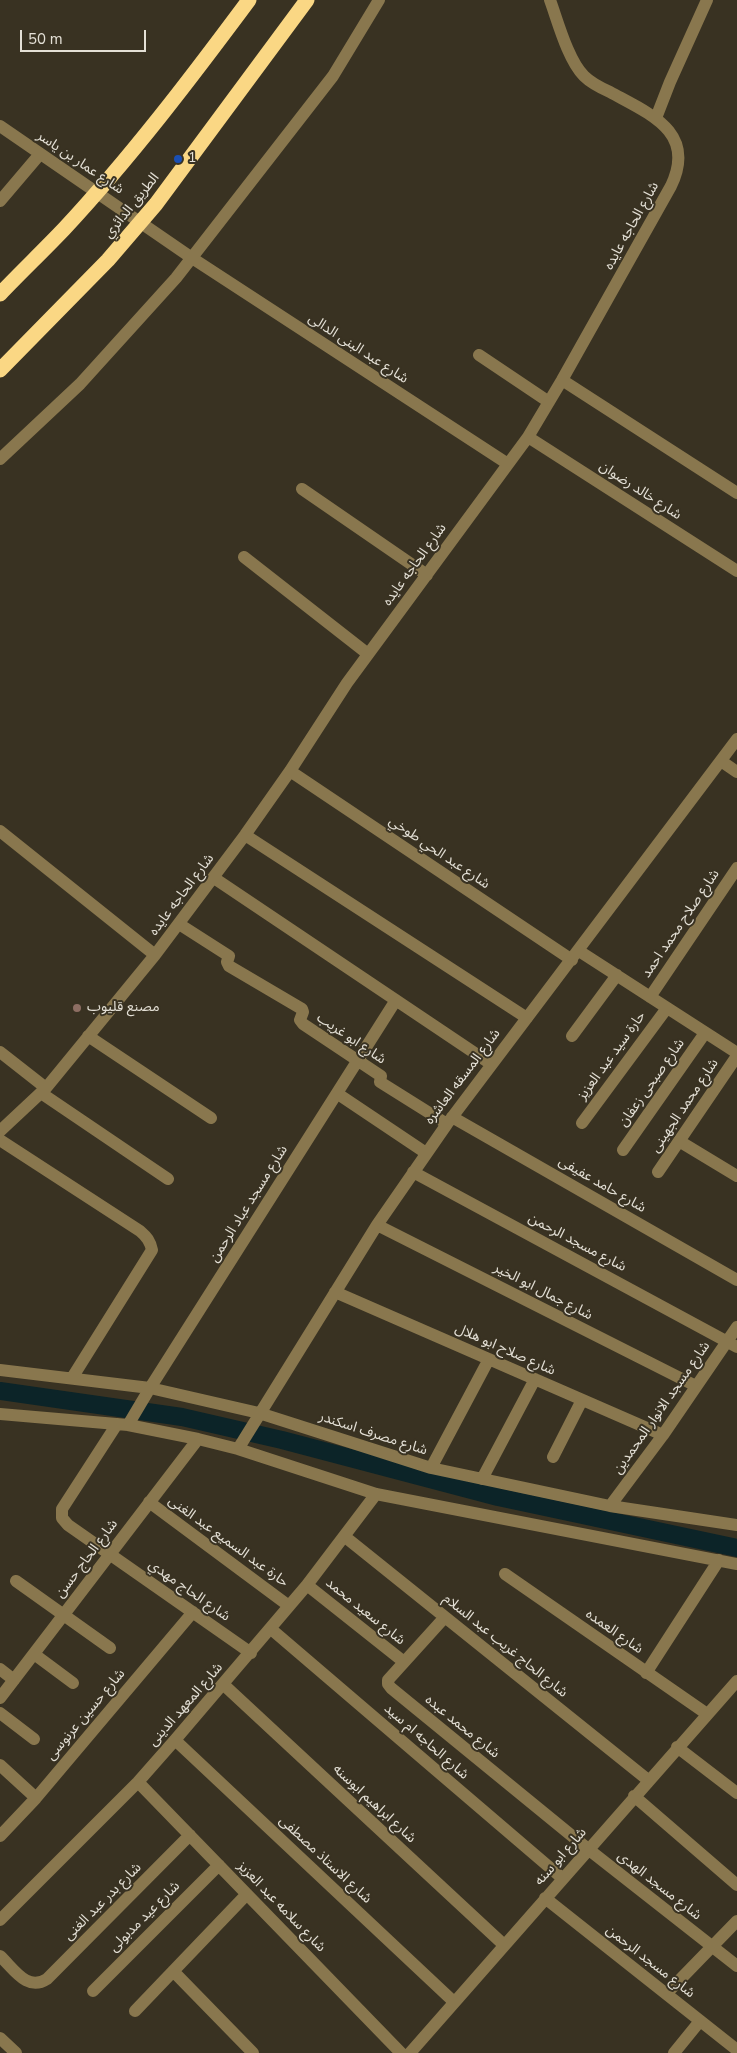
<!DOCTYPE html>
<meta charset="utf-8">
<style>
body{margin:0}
#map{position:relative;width:737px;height:2053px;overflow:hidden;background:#393222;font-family:"Nunito Sans",sans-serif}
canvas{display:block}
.scale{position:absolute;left:20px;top:30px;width:126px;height:22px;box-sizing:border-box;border:2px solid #e4e0d6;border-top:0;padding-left:6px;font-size:15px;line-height:18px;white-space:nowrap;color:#e4e0d6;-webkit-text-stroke:4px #393222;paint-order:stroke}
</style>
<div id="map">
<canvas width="737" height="2053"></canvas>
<div class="scale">50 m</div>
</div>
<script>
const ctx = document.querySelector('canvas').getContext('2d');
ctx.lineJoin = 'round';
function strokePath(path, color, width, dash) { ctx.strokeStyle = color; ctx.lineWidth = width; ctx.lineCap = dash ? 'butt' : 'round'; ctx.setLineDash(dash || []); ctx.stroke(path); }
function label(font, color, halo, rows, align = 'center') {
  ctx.font = font + ' "Nunito Sans","Noto Sans Arabic",sans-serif'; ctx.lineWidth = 4; ctx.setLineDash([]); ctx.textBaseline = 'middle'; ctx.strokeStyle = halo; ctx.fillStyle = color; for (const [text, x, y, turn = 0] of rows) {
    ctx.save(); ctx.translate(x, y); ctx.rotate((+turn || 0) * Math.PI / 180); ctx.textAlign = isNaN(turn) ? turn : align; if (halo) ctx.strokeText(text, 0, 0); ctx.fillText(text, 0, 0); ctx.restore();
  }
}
const canal = new Path2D(`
 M 0,1391 L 182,1417 L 282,1440 L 498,1497 L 737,1548`);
const minor = new Path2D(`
 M 656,118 L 670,82 L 707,0
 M 0,126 L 192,258 L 508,464
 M 0,201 L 40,154
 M 479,355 L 549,402
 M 562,380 L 737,493
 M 528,437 L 737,571
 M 0,459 L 80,384 L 176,278 L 333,76 L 379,0
 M 302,489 L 427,575
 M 244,557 L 368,654
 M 721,761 L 737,772
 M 290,771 L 572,960
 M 0,831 L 155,955
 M 245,835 L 527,1018
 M 214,878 L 491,1064
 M 179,924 L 229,956 L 227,962 L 229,966 L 302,1009 L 303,1012 L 300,1020 L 303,1024 L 381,1076 L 380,1082 L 447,1124
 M 579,951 L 737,1053
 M 650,997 L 737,868
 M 88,1036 L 211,1118
 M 572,1036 L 617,975
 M 0,1052 L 46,1088
 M 41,1093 L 168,1179
 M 338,1094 L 426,1153
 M 452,1117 L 737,1280
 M 582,1123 L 667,1008
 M 0,1131 L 46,1088 L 155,955 L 245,835 L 290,771 L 347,683 L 528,437 L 562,380 L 671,186 C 697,132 650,114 610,92 C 601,88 591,83 584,76 C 568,60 558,22 550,0
 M 0,1140 L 140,1231 C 147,1237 150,1241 152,1250 L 72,1378
 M 679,1141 L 737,1176
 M 623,1150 L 705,1033
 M 413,1172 L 737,1347
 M 658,1172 L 737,1056
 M 377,1225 L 696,1386
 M 335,1292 L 663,1435
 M 0,1370 L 150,1388 L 259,1413 L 431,1468 L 610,1506 L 737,1525
 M 0,1414 L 128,1425 L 198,1439 L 238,1449 L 376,1494 L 737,1564
 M 117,1424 L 62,1509 L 62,1518 L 68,1525 L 251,1653
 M 128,1425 L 150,1388 L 396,1000
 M 238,1449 L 377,1225 L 447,1124 L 737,739
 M 553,1457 L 582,1400
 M 431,1468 L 489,1359
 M 482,1479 L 535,1379
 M 149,1502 L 289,1606
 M 610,1506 L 663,1435 L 737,1327
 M 344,1536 L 648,1780
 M 505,1574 L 707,1714
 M 16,1581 L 110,1648
 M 307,1585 L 404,1662
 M 445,1617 L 388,1680 L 388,1684 L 391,1688 L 588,1849 L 737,1966
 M 271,1629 L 562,1878
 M 34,1654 L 73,1683
 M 0,1669 L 14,1680
 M 646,1673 L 719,1560
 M 224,1685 L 504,1945
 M 0,1698 L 198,1439
 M 0,1713 L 34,1739
 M 175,1740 L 454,2002
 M 677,1747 L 737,1793
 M 0,1765 L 36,1798
 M 138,1782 L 401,2053
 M 634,1796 L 737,1885
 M 0,1836 L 36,1798 L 193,1612
 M 545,1898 L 737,2050
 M 0,1920 L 138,1782 L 175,1740 L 307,1585 L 376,1494
 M 0,1956 C 14,1969 27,1992 47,1979 L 190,1835
 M 173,1971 L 253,2053
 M 93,1991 L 219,1865
 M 666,1994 L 737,1921
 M 135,2011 L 247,1894
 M 0,2038 L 16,2053
 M 410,2053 L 737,1681
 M 674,2053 L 700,2021`);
const highway = new Path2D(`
 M 0,294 C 21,272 43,251 64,229 C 131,157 191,78 249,0
 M 0,370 L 108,260 L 156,204 L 307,0`);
const markers = [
 [178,159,5,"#1a4fb4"],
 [77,1008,5,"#8d6e63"]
];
const poiNames = [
 ["1",188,159],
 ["مصنع قليوب",87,1008]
];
const streetNames = [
 ["شارع عمار بن ياسر",80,163,34],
 ["الطريق الدائري",132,206,-51],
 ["شارع الحاجه عايده",632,226,-61],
 ["شارع عبد البنى الدالى",358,349,33],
 ["شارع خالد رضوان",640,491,33],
 ["شارع الحاجه عايده",415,565,-54],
 ["شارع عبد الحي طوخي",439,853,34],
 ["شارع الحاجه عايده",182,895,-53],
 ["شارع صلاح محمد احمد",681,924,-56],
 ["شارع ابو غريب",351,1039,34],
 ["حارة سيد عبد العزيز",612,1056,-54],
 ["شارع المسقه العاشره",463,1077,-53],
 ["شارع صبحى زعفان",652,1083,-55],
 ["شارع محمد الجهينى",685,1106,-56],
 ["شارع حامد عفيفى",602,1185,30],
 ["شارع مسجد عباد الرحمن",249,1204,-58],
 ["شارع مسجد الرحمن",577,1243,28],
 ["شارع جمال ابو الخير",543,1292,27],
 ["شارع صلاح ابو هلال",505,1350,24],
 ["شارع مسجد الانوار المحمدين",662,1408,-55],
 ["شارع مصرف اسكندر",373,1434,18],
 ["حارة عبد السميع عبد الغنى",228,1542,36],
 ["شارع الحاج حسن",87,1559,-53],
 ["شارع الحاج مهدي",189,1591,35],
 ["شارع سعيد محمد",365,1612,39],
 ["شارع العمده",614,1632,35],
 ["شارع الحاج غريب عبد السلام",505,1646,39],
 ["شارع المعهد الدينى",186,1705,-49],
 ["شارع حسين عرنوسى",86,1715,-50],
 ["شارع محمد عبده",462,1727,39],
 ["شارع الحاجه ام سيد",426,1742,41],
 ["شارع ابراهيم ابوسنه",374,1804,43],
 ["شارع ابو سنه",561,1857,-49],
 ["شارع الاستاذ مصطفى",325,1860,43],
 ["شارع مسجد الهدى",659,1886,38],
 ["شارع بدر عبد الغنى",103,1902,-45],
 ["شارع سلامه عبد العزيز",281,1907,46],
 ["شارع عيد مدبولى",145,1917,-45],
 ["شارع مسجد الرحمن",650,1962,38]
];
strokePath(canal, '#0c2428', 18);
strokePath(minor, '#89774e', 12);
strokePath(highway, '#fad784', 15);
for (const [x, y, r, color] of markers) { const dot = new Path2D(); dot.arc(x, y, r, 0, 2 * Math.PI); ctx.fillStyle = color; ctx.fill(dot); strokePath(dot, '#393222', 2); }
label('14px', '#e4e0d6', '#393222', poiNames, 'left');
label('14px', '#e4e0d6', '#393222', streetNames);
</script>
